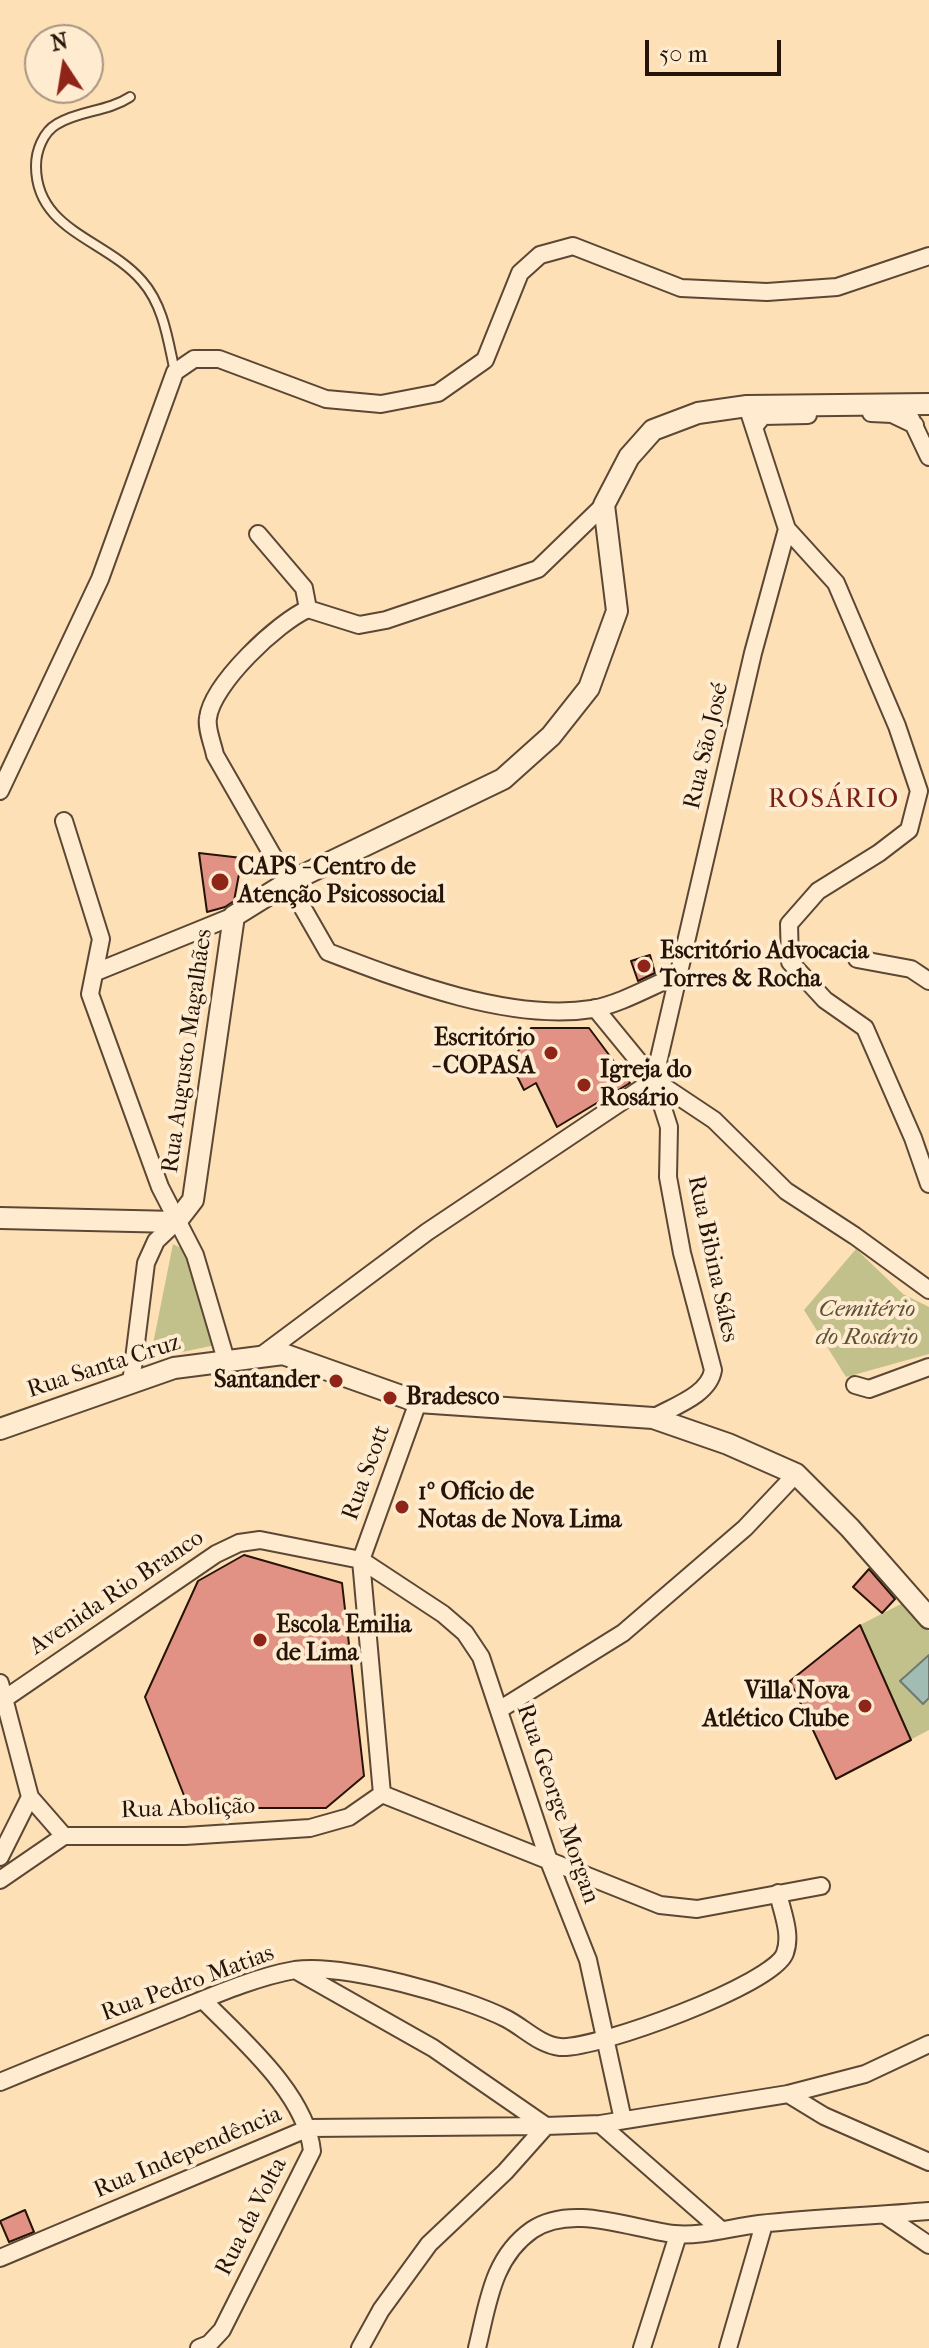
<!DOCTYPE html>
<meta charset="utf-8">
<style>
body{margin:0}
#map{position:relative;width:929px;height:2348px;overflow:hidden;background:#fde0b6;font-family:"IM FELL French Canon",serif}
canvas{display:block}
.north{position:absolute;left:24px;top:24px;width:80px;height:80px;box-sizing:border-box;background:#feebd0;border:2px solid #a89580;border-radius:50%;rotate:348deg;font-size:22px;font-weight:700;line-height:32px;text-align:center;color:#261409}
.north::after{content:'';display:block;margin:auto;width:28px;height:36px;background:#8f2418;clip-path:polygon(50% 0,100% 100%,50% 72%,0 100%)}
.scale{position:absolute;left:645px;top:40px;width:136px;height:36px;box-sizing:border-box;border:4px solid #261409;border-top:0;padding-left:10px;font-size:24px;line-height:28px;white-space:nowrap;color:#261409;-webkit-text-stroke:6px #feebd0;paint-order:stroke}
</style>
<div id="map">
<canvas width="929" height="2348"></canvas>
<div class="north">N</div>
<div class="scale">50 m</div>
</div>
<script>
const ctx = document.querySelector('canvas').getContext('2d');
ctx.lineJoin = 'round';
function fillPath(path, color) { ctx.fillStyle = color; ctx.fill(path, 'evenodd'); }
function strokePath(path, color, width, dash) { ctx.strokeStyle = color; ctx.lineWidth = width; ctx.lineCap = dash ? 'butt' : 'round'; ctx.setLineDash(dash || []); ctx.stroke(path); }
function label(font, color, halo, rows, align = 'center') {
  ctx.font = font + ' "IM FELL French Canon",serif'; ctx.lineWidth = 8; ctx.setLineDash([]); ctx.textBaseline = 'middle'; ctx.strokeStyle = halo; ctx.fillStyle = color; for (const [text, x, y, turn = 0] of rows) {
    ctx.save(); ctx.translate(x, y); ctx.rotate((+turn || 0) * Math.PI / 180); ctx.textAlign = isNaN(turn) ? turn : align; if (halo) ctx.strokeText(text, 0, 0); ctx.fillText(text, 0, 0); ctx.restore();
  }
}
const green = new Path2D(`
 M 173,1244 L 183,1249 L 215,1345 L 150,1359 Z
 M 856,1249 L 903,1294 L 929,1307 L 929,1354 L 846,1377 L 804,1310 Z
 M 901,1604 L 929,1631 L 929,1730 L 836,1779 L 790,1681 L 860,1625 Z`);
const water = new Path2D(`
 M 929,1655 L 929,1698 L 923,1704 L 900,1681 Z`);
const building = new Path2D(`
 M 199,853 L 242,858 L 234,901 L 225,907 L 207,912 Z
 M 650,955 L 655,973 L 638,981 L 631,961 Z
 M 531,1028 L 589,1028 L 630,1083 L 557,1127 L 536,1083 L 524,1090 L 511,1064 Z
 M 244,1555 L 342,1583 L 364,1776 L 326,1808 L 189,1808 L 145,1697 L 198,1581 Z
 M 869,1569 L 895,1599 L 882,1613 L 853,1587 Z
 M 860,1625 L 911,1740 L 836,1779 L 790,1681 Z
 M 25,2210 L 34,2232 L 9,2242 L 0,2221 Z`);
const service = new Path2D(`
 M 130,97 C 107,112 80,110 57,124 C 43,132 36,151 36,166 C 36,231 106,239 142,281 C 164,306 168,341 175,372`);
const minor = new Path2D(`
 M 747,406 L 787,529 L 836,583 L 897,726 L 919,791 L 909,830 L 879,853 L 818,891 L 789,924 L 790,962 L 825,1000 L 865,1028 L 913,1138 L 929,1184
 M 871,413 L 892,414 L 915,425
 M 911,419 L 929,457
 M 754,427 L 763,416 L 808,415
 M 258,534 L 304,588 L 308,609 L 359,625 L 386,620 L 538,569 L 604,505
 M 308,609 C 278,622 212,684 208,718 C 206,729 213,744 215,755 L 328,952 C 404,981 510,1022 592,1009 C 621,1004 651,986 678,975
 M 0,791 L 100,579 L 175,372 L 194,359 L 219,359 L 326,399 L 381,404 L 438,393 L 485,360 L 520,273 L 540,255 L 573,246 L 681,288 L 767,292 L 837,287 L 929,256
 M 64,821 L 101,939 L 90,994 L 160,1187 L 195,1255 L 226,1360
 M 857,959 L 911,969 L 929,981
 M 96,972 L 234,916
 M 595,1008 L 654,1080 L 714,1120 L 786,1191 L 855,1236 L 929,1290
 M 654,1080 L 753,653 L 787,529
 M 262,1355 L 427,1232 L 654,1080
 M 131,1383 L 146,1263 L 156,1241 L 176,1222
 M 855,1385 L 869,1389 L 929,1367
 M 653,1418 C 674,1406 709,1395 713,1370 L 682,1253 L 668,1177 L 669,1127 L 654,1080
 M 0,1683 L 30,1797 L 64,1836
 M 0,1702 L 216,1554 L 239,1543 L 260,1540 L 361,1560 L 443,1614 L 465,1633 L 481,1657 L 550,1864 L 588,1960 L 623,2120
 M 499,1710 L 623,1633 L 745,1528 L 796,1474
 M 382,1794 L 660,1905 L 697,1909 L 821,1886
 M 0,1857 L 30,1797
 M 0,1880 L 64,1836 L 185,1836 L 310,1828 L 349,1817 L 382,1794 L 361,1560 L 418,1402
 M 297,1971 L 433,2048 L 546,2126
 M 0,2082 C 58,2058 116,2035 175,2011 C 212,1996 255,1977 295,1970 C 344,1963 462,1996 507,2019 C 524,2028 540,2045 560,2047 C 595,2050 775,1984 785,1953 C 792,1934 782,1912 778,1893
 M 788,2094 L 824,2116 L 929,2162
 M 600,2124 L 720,2229
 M 885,2215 L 929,2245
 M 0,2258 L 309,2128 L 546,2126
 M 199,2348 L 209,2344 L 222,2330 L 312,2151 C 306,2094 242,2040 203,2000
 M 360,2348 L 381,2310 L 429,2244 L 505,2172 L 546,2126 L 600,2124 L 788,2094 L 865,2074 L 929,2044
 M 477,2348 C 488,2304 492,2258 532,2230 C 572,2203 631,2229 674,2234 C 700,2237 733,2227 759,2224 C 815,2218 872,2216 929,2211
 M 642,2348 L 678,2235
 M 728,2348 L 764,2224`);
const tertiary = new Path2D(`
 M 0,1218 L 176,1222 L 193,1200 L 234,916 L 287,883 L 503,779 L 551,736 L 589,688 L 617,611 L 604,505 L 629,457 L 653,430 L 698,413 L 747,406 L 929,404
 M 0,1429 L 174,1368 L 283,1354 L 418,1402 L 653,1418 L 728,1444 L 796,1474 L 850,1528 L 929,1618`);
const markers = [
 [220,882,10,"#8f2418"],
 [644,966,8,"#8f2418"],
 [551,1053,8,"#8f2418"],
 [584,1085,8,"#8f2418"],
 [336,1381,8,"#8f2418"],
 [390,1398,8,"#8f2418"],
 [402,1507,8,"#8f2418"],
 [260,1640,8,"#8f2418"],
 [865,1706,8,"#8f2418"]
];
const streetNames = [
 ["Rua São José",707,746,-77],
 ["Rua Augusto Magalhães",188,1051,-82],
 ["Rua Bibina Sáles",712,1259,78],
 ["Rua Santa Cruz",104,1367,-18],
 ["Rua Scott",367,1473,-70],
 ["Avenida Rio Branco",117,1593,-34],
 ["Rua George Morgan",557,1804,71],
 ["Rua Abolição",188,1809,-2],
 ["Rua Pedro Matias",188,1984,-20],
 ["Rua Independência",188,2153,-23],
 ["Rua da Volta",252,2217,-63]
];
const poiNames = [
 ["CAPS - Centro de",238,868],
 ["Atenção Psicossocial",238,896],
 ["Escritório Advocacia",660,952],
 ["Torres & Rocha",660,980],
 ["Escritório",535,1039,"right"],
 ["- COPASA",535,1067,"right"],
 ["Igreja do",600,1071],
 ["Rosário",600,1099],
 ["Santander",320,1381,"right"],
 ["Bradesco",406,1398],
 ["1º Ofício de",418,1493],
 ["Notas de Nova Lima",418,1521],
 ["Escola Emilia",276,1626],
 ["de Lima",276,1654],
 ["Villa Nova",849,1692,"right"],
 ["Atlético Clube",849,1720,"right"]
];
const parkNames = [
 ["Cemitério",867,1310],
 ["do Rosário",867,1338]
];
const neighbourhoodNames = [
 ["ROSÁRIO",834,801]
];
fillPath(green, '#c3c18b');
fillPath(water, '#a0bcb3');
strokePath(water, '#6f796f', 2);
fillPath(building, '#e29284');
strokePath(building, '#261409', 2);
strokePath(service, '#5c4734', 12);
strokePath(minor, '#5c4734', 20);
strokePath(tertiary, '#5c4734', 24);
strokePath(service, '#feebd0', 8);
strokePath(minor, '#feebd0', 16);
strokePath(tertiary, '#feebd0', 20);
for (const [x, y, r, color] of markers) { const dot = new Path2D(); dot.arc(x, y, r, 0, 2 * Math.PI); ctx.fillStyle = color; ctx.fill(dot); strokePath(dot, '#feebd0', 3); }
label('24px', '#261409', '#feebd0', streetNames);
label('bold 24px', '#261409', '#feebd0', poiNames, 'left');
label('italic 24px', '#5d5136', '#feebd0', parkNames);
ctx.letterSpacing = '2px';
label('26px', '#7a1f14', '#feebd0', neighbourhoodNames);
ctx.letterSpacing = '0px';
</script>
